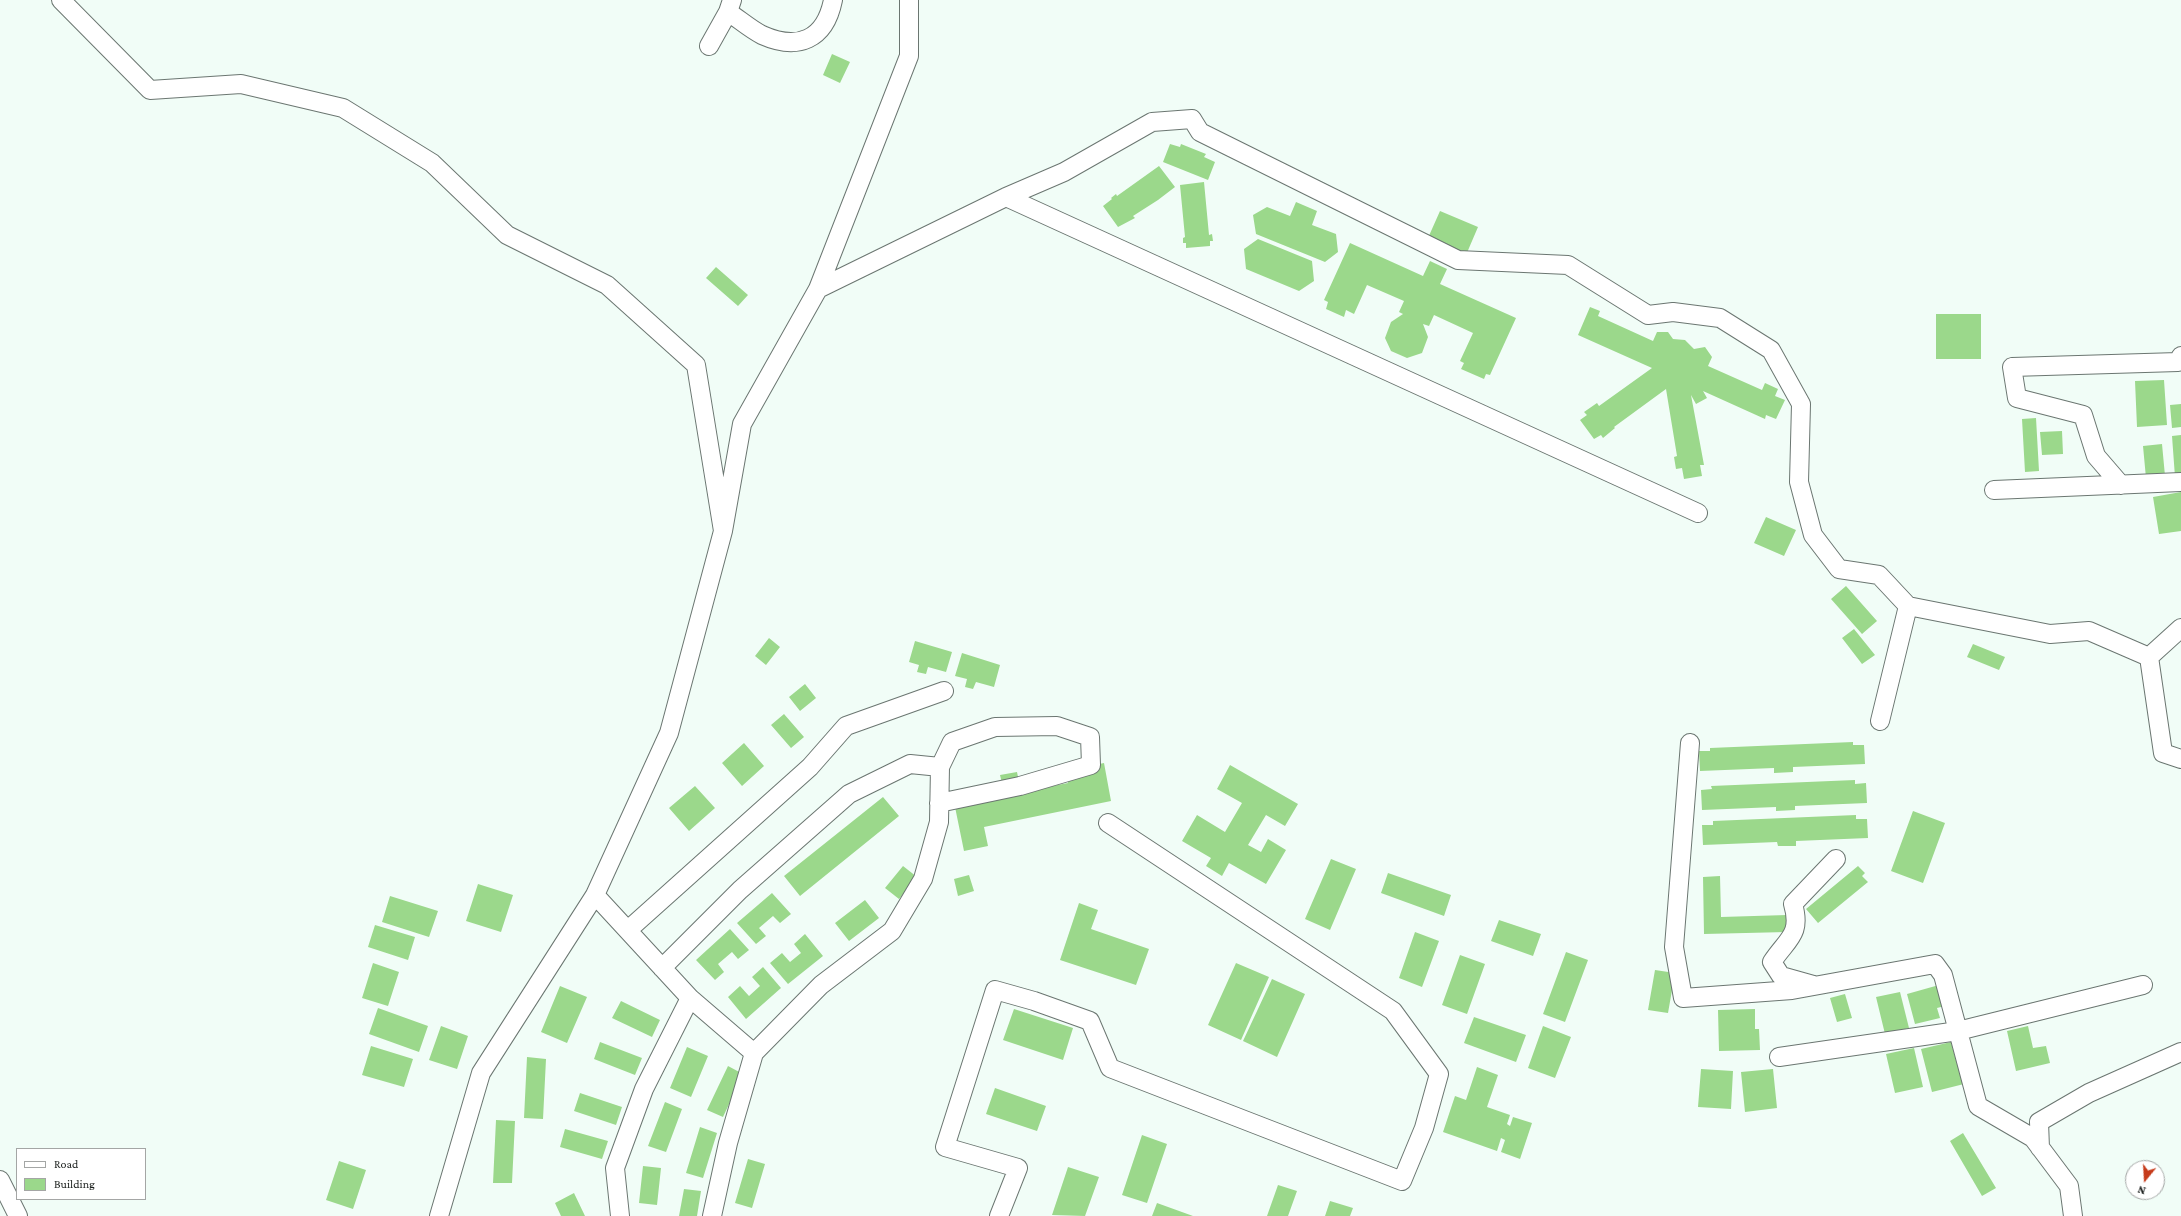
<!DOCTYPE html>
<style>
body{margin:0}
#map{position:relative;width:2181px;height:1216px;overflow:hidden;background:#f1fdf7;font-family:"Crimson Pro",serif}
canvas{display:block}
.legend{position:absolute;left:16px;top:1148px;width:130px;height:52px;box-sizing:border-box;background:#fff;border:1px solid #a4a6a5;margin:0;padding:5px 7px;list-style:none;font-size:12px;color:#1c201e}
.legend li{display:flex;align-items:center;gap:8px;height:20px}
.legend b{width:20px;border:1px solid #a4a6a5}
.north{position:absolute;left:2125px;top:1160px;width:40px;height:40px;box-sizing:border-box;background:#fff;border:1px solid #a4a6a5;border-radius:50%;rotate:198deg;font-size:11px;font-weight:700;line-height:16px;text-align:center;color:#1c201e}
.north::after{content:'';display:block;margin:auto;width:14px;height:18px;background:#c63b1b;clip-path:polygon(50% 0,100% 100%,50% 72%,0 100%)}
</style>
<div id="map">
<canvas width="2181" height="1216"></canvas>
<ul class="legend">
<li><b style="height:5px;background:#fff"></b>Road</li>
<li><b style="height:11px;background:#9bd88b"></b>Building</li>
</ul>
<div class="north">N</div>
</div>
<script>
const ctx = document.querySelector('canvas').getContext('2d');
ctx.lineJoin = 'round';
function fillPath(path, color) { ctx.fillStyle = color; ctx.fill(path, 'evenodd'); }
function strokePath(path, color, width, dash) { ctx.strokeStyle = color; ctx.lineWidth = width; ctx.lineCap = dash ? 'butt' : 'round'; ctx.setLineDash(dash || []); ctx.stroke(path); }
const building = new Path2D(`
 M 832,54 L 850,62 L 840,83 L 823,75 Z
 M 1170,144 L 1180,147 L 1181,144 L 1206,154 L 1204,157 L 1215,162 L 1208,180 L 1163,162 Z
 M 1159,166 L 1175,187 L 1158,200 L 1133,216 L 1135,218 L 1118,227 L 1103,206 L 1112,199 L 1111,198 L 1116,194 L 1117,196 Z
 M 1204,182 L 1209,235 L 1212,234 L 1213,241 L 1210,241 L 1210,246 L 1186,248 L 1186,243 L 1183,243 L 1183,238 L 1185,237 L 1180,185 Z
 M 1296,202 L 1317,211 L 1312,225 L 1336,234 L 1338,252 L 1325,262 L 1256,234 L 1253,215 L 1267,207 L 1290,216 Z
 M 1440,211 L 1478,227 L 1466,255 L 1428,238 Z
 M 1258,239 L 1312,261 L 1314,281 L 1299,291 L 1246,269 L 1244,249 Z
 M 1350,243 L 1423,276 L 1430,261 L 1447,269 L 1440,284 L 1516,318 L 1490,375 L 1486,374 L 1484,379 L 1461,369 L 1464,363 L 1460,361 L 1473,333 L 1434,315 L 1429,326 L 1423,324 L 1428,337 L 1422,353 L 1407,358 L 1391,351 L 1385,338 L 1391,322 L 1403,314 L 1399,312 L 1404,301 L 1367,285 L 1354,314 L 1346,310 L 1344,317 L 1326,309 L 1328,302 L 1324,300 Z
 M 716,267 L 748,295 L 738,306 L 706,278 Z
 M 1590,307 L 1600,311 L 1598,316 L 1653,341 L 1657,332 L 1668,332 L 1673,339 L 1685,340 L 1694,349 L 1705,347 L 1712,357 L 1708,366 L 1762,390 L 1765,383 L 1778,389 L 1775,396 L 1785,400 L 1776,419 L 1766,415 L 1765,419 L 1703,391 L 1707,398 L 1696,404 L 1691,395 L 1704,465 L 1700,465 L 1702,476 L 1684,479 L 1682,468 L 1676,469 L 1674,457 L 1677,456 L 1666,389 L 1614,427 L 1615,428 L 1603,438 L 1601,435 L 1594,439 L 1580,420 L 1587,415 L 1584,412 L 1597,403 L 1599,406 L 1652,368 L 1578,335 Z
 M 1936,314 L 1981,314 L 1981,359 L 1936,359 Z
 M 2164,380 L 2167,425 L 2137,427 L 2135,381 Z
 M 2181,404 L 2181,427 L 2172,428 L 2170,405 Z
 M 2036,418 L 2039,471 L 2025,472 L 2022,419 Z
 M 2062,431 L 2063,454 L 2042,455 L 2040,432 Z
 M 2181,435 L 2181,477 L 2175,477 L 2172,436 Z
 M 2162,444 L 2165,476 L 2146,478 L 2143,446 Z
 M 2181,492 L 2181,531 L 2159,534 L 2153,497 Z
 M 1766,517 L 1796,530 L 1784,556 L 1754,543 Z
 M 1846,586 L 1877,621 L 1862,634 L 1831,599 Z
 M 1854,629 L 1875,655 L 1862,664 L 1842,638 Z
 M 769,638 L 780,647 L 766,665 L 755,656 Z
 M 915,641 L 952,652 L 946,672 L 928,667 L 926,674 L 917,672 L 919,665 L 909,662 Z
 M 1973,644 L 2005,657 L 1999,670 L 1967,657 Z
 M 962,653 L 1000,665 L 994,687 L 976,682 L 973,689 L 965,687 L 967,679 L 955,676 Z
 M 805,684 L 816,698 L 800,711 L 789,697 Z
 M 784,714 L 804,737 L 791,748 L 771,725 Z
 M 1853,742 L 1853,745 L 1864,745 L 1865,764 L 1793,767 L 1793,772 L 1774,773 L 1774,768 L 1700,771 L 1699,751 L 1710,751 L 1710,748 Z
 M 744,743 L 764,766 L 742,786 L 722,763 Z
 M 1104,763 L 1111,801 L 984,827 L 988,846 L 964,851 L 955,807 L 1005,796 L 1000,775 L 1017,772 L 1021,792 L 1068,783 L 1066,771 Z
 M 1230,765 L 1298,804 L 1285,826 L 1266,815 L 1248,845 L 1261,852 L 1268,839 L 1286,850 L 1266,884 L 1229,863 L 1222,876 L 1206,866 L 1211,858 L 1182,841 L 1197,815 L 1225,832 L 1242,803 L 1217,789 Z
 M 1855,780 L 1855,784 L 1866,783 L 1867,803 L 1795,806 L 1795,810 L 1776,811 L 1776,807 L 1702,810 L 1701,790 L 1712,789 L 1711,786 Z
 M 695,786 L 715,808 L 689,831 L 669,808 Z
 M 883,797 L 899,816 L 800,896 L 784,876 Z
 M 1913,811 L 1945,823 L 1923,883 L 1891,871 Z
 M 1856,815 L 1856,819 L 1867,819 L 1868,838 L 1796,841 L 1796,846 L 1778,846 L 1777,842 L 1703,845 L 1702,825 L 1713,825 L 1713,821 Z
 M 1331,859 L 1356,869 L 1330,930 L 1305,919 Z
 M 903,866 L 917,877 L 899,899 L 885,888 Z
 M 1858,866 L 1865,873 L 1862,876 L 1868,882 L 1818,923 L 1806,909 Z
 M 1388,873 L 1451,895 L 1444,916 L 1381,893 Z
 M 969,875 L 974,891 L 958,896 L 954,879 Z
 M 1720,876 L 1721,917 L 1787,915 L 1787,932 L 1704,934 L 1703,877 Z
 M 478,884 L 513,895 L 501,932 L 466,921 Z
 M 772,893 L 791,914 L 780,923 L 773,916 L 759,928 L 766,936 L 756,944 L 737,923 Z
 M 390,896 L 438,911 L 429,937 L 382,922 Z
 M 865,900 L 879,918 L 849,941 L 835,923 Z
 M 1079,903 L 1098,910 L 1091,929 L 1149,949 L 1136,985 L 1060,960 Z
 M 1499,920 L 1541,934 L 1533,956 L 1491,941 Z
 M 375,925 L 415,937 L 408,960 L 368,947 Z
 M 730,929 L 749,950 L 738,959 L 732,952 L 718,964 L 724,972 L 715,980 L 696,960 Z
 M 1415,932 L 1439,941 L 1422,987 L 1399,978 Z
 M 805,934 L 823,956 L 788,984 L 770,963 L 782,953 L 790,962 L 801,953 L 794,944 Z
 M 1566,952 L 1588,960 L 1565,1022 L 1543,1014 Z
 M 1460,955 L 1485,964 L 1467,1014 L 1442,1005 Z
 M 373,963 L 399,972 L 388,1006 L 362,998 Z
 M 1236,963 L 1269,977 L 1241,1040 L 1208,1025 Z
 M 763,967 L 781,988 L 746,1019 L 728,997 L 740,986 L 749,996 L 760,986 L 752,977 Z
 M 1655,970 L 1675,973 L 1668,1013 L 1648,1010 Z
 M 1272,979 L 1305,994 L 1277,1057 L 1243,1041 Z
 M 1939,985 L 1945,1006 L 1937,1008 L 1940,1018 L 1915,1024 L 1907,994 Z
 M 560,986 L 587,997 L 567,1043 L 541,1032 Z
 M 1900,992 L 1909,1028 L 1885,1034 L 1876,997 Z
 M 1845,994 L 1852,1018 L 1837,1022 L 1830,998 Z
 M 621,1001 L 660,1020 L 652,1037 L 612,1018 Z
 M 378,1008 L 428,1026 L 419,1052 L 369,1034 Z
 M 1014,1009 L 1073,1028 L 1063,1060 L 1003,1040 Z
 M 1755,1009 L 1755,1029 L 1759,1029 L 1760,1050 L 1719,1051 L 1718,1010 Z
 M 1474,1017 L 1526,1035 L 1516,1062 L 1464,1043 Z
 M 441,1026 L 468,1036 L 457,1069 L 429,1060 Z
 M 1543,1026 L 1571,1037 L 1555,1078 L 1528,1068 Z
 M 2028,1026 L 2033,1048 L 2046,1046 L 2050,1063 L 2016,1071 L 2007,1031 Z
 M 600,1042 L 642,1058 L 635,1075 L 594,1059 Z
 M 1951,1042 L 1957,1064 L 1963,1063 L 1968,1083 L 1932,1092 L 1921,1049 Z
 M 371,1046 L 413,1059 L 404,1087 L 362,1075 Z
 M 687,1047 L 708,1056 L 691,1097 L 670,1088 Z
 M 1914,1048 L 1923,1087 L 1895,1093 L 1886,1054 Z
 M 527,1057 L 546,1059 L 543,1119 L 524,1118 Z
 M 728,1066 L 743,1074 L 723,1117 L 707,1110 Z
 M 1477,1067 L 1498,1075 L 1487,1107 L 1510,1115 L 1507,1124 L 1510,1126 L 1513,1117 L 1532,1123 L 1520,1159 L 1501,1152 L 1505,1140 L 1501,1138 L 1497,1151 L 1443,1132 L 1455,1096 L 1466,1100 Z
 M 1701,1069 L 1733,1071 L 1731,1109 L 1698,1107 Z
 M 1773,1069 L 1777,1108 L 1745,1112 L 1741,1072 Z
 M 995,1088 L 1046,1106 L 1037,1131 L 986,1114 Z
 M 580,1093 L 622,1107 L 616,1125 L 574,1111 Z
 M 665,1102 L 682,1109 L 666,1152 L 648,1146 Z
 M 496,1120 L 515,1121 L 512,1183 L 493,1183 Z
 M 700,1127 L 717,1133 L 703,1178 L 686,1173 Z
 M 565,1129 L 608,1141 L 602,1159 L 560,1147 Z
 M 1963,1133 L 1996,1188 L 1982,1196 L 1950,1141 Z
 M 1142,1135 L 1167,1144 L 1147,1203 L 1122,1195 Z
 M 748,1159 L 765,1164 L 752,1208 L 735,1203 Z
 M 339,1161 L 366,1170 L 353,1209 L 326,1200 Z
 M 643,1166 L 661,1168 L 657,1205 L 639,1203 Z
 M 1068,1167 L 1099,1177 L 1085,1216 L 1052,1215 Z
 M 1278,1185 L 1297,1191 L 1288,1216 L 1267,1216 Z
 M 684,1189 L 701,1191 L 697,1216 L 679,1216 Z
 M 574,1193 L 585,1216 L 561,1216 L 555,1203 Z
 M 1330,1201 L 1353,1208 L 1350,1216 L 1325,1216 Z
 M 1157,1203 L 1193,1216 L 1152,1216 Z`);
const minor = new Path2D(`
 M 61,0 L 150,90 L 241,84 L 343,108 L 432,163 L 507,235 L 607,285 L 696,365 L 723,531 L 669,733 L 595,895 L 481,1073 L 439,1216
 M 728,12 C 739,19 750,29 762,35 C 798,51 825,40 833,0
 M 709,46 L 728,12 L 732,0
 M 1006,197 L 1698,513
 M 818,289 L 909,56 L 909,0
 M 2121,485 L 2096,456 L 2083,415 L 2017,398 L 2012,367 L 2178,362 L 2181,356
 M 1994,490 L 2181,482
 M 723,531 L 742,424 L 818,289 L 1006,197 L 1064,172 L 1152,122 L 1192,119 L 1200,132 L 1458,260 L 1568,265 L 1648,315 L 1673,312 L 1720,318 L 1771,350 L 1801,404 L 1799,482 L 1813,535 L 1839,569 L 1879,575 L 1908,606 L 1880,721
 M 1908,606 L 2050,634 L 2089,631 L 2149,657 L 2163,753 L 2181,759
 M 2149,657 L 2181,628
 M 1690,743 L 1674,947 L 1683,998 L 1792,990 L 1935,964 L 1943,975 L 1978,1106 L 2033,1138 L 2069,1186 L 2073,1216
 M 595,895 L 690,998 L 754,1053
 M 628,930 L 810,767 L 846,726 L 944,691
 M 662,968 L 740,890 L 849,794 L 910,764 L 940,767
 M 1813,985 L 1781,976 L 1772,962 C 1787,939 1802,935 1793,904 L 1836,859
 M 1779,1057 L 1958,1031 L 2143,985
 M 2040,1148 L 2039,1122 L 2089,1093 L 2181,1052
 M 0,1180 L 18,1216
 M 620,1216 L 615,1168 L 644,1089 L 690,998
 M 712,1216 L 728,1143 L 754,1053 L 821,985 L 892,931 L 923,879 L 939,822 L 940,767 L 952,742 L 995,727 L 1057,726 L 1090,737 L 1091,765 L 1020,786 L 939,803
 M 999,1216 L 1018,1168 L 945,1147 L 995,990 L 1034,1001 L 1090,1021 L 1110,1068 L 1402,1181 L 1424,1128 L 1439,1074 L 1393,1011 L 1108,823`);
fillPath(building, '#9bd88b');
strokePath(minor, '#6b7671', 20);
strokePath(minor, '#fff', 18);
</script>
